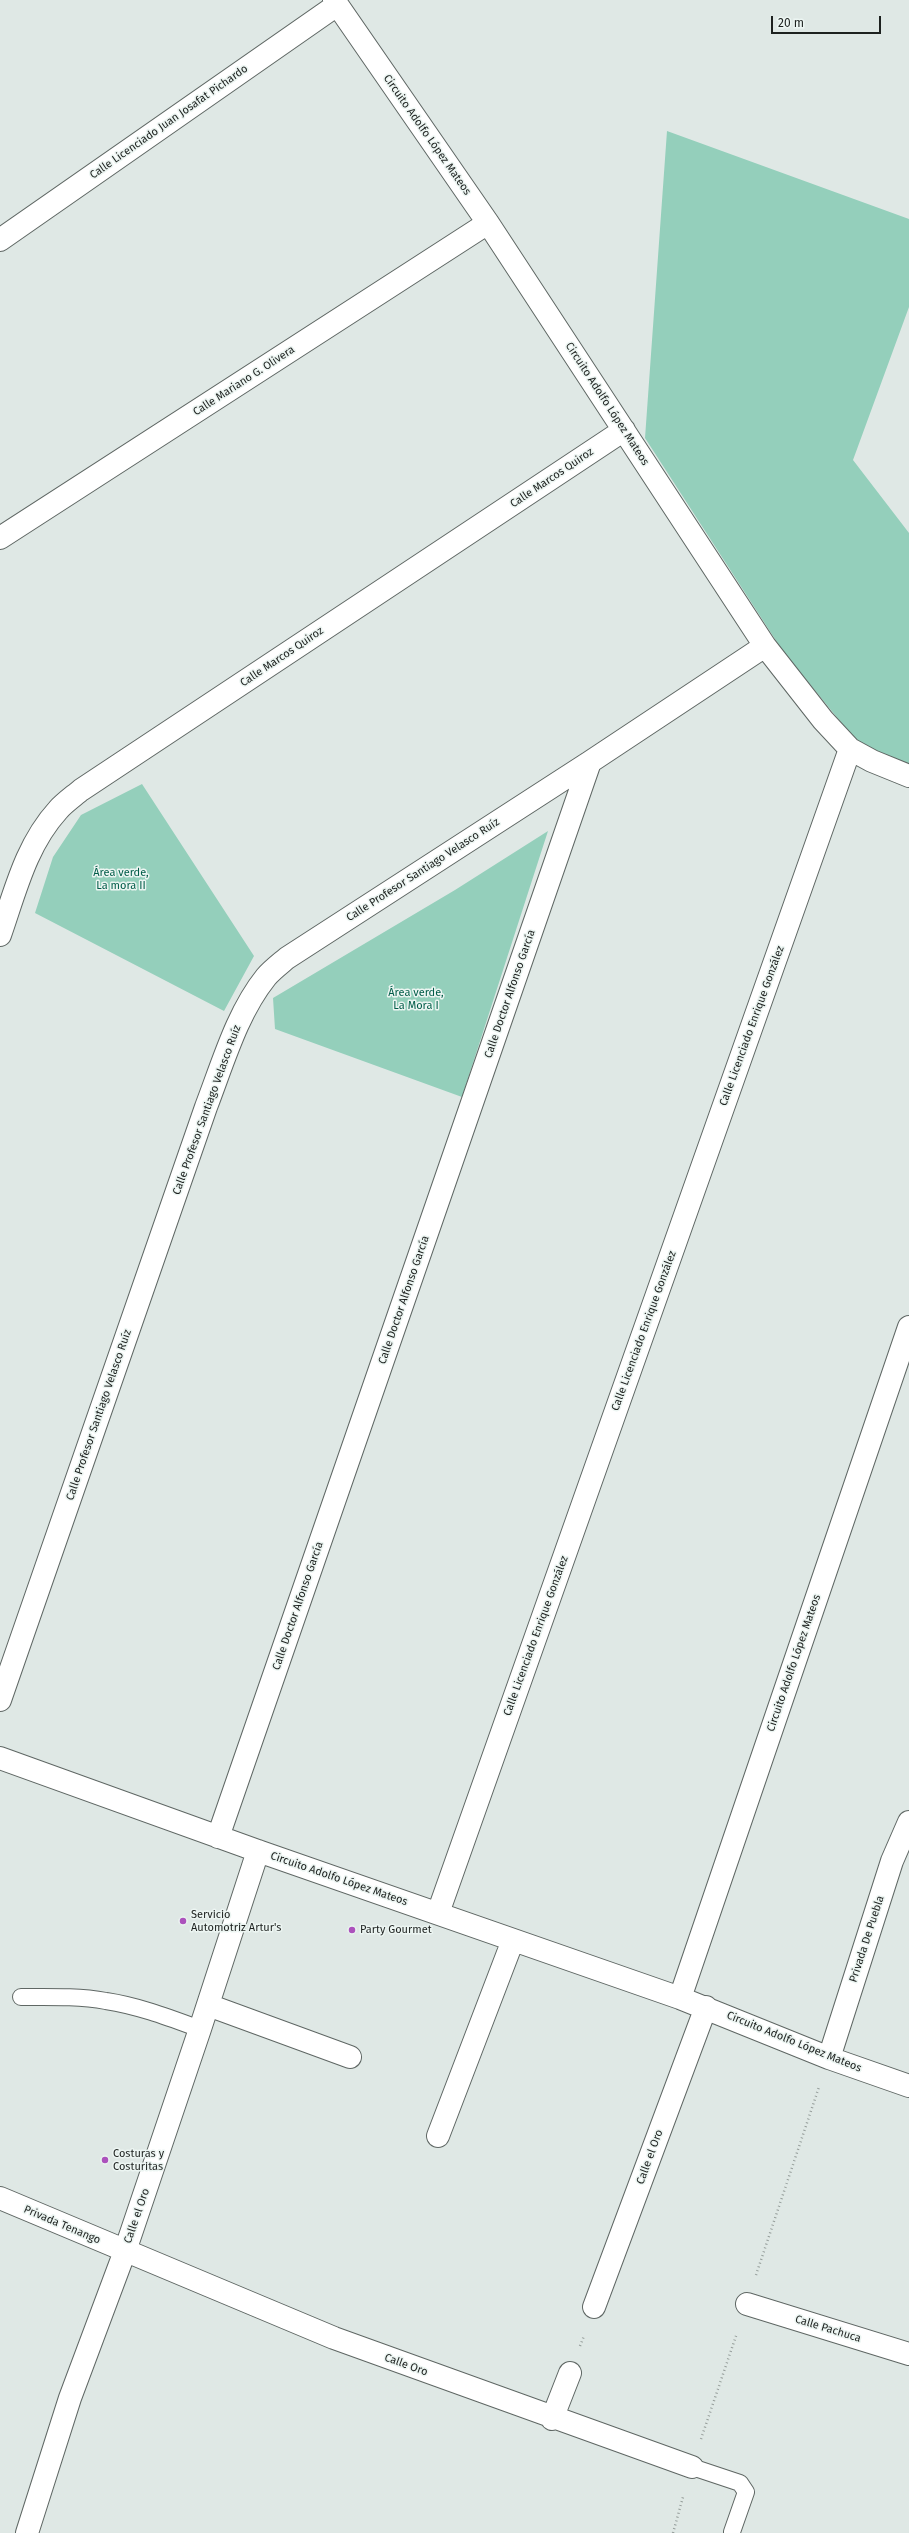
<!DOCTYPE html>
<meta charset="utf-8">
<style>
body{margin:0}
#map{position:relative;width:909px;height:2533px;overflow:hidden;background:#dfe8e5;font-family:"Fira Sans",sans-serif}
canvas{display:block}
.scale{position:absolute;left:771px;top:16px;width:110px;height:18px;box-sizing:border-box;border:2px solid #1d211f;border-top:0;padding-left:5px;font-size:12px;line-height:14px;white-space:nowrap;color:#1d211f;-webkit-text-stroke:3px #ecf5f2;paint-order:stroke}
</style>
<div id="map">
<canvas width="909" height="2533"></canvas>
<div class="scale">20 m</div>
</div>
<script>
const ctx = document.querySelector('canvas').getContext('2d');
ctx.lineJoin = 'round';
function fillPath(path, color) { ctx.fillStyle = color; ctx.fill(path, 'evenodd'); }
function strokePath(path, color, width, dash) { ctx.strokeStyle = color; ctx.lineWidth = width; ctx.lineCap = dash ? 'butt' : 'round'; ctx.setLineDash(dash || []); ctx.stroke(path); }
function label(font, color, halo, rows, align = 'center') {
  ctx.font = font + ' "Fira Sans",sans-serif'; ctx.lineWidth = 3; ctx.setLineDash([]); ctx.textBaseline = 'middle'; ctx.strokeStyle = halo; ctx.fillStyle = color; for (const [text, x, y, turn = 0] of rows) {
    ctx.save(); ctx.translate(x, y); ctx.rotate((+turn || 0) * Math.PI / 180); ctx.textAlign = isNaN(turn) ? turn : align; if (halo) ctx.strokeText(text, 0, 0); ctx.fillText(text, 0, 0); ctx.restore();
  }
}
const green = new Path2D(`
 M 667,131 L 909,219 L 909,307 L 853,460 L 909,533 L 909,769 L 870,758 L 782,650 L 645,438 Z
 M 142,784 L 254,956 L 224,1011 L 35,913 L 53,857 L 81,815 Z
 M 548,831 L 462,1097 L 275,1029 L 273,998 L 455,890 Z`);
const path = new Path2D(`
 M 756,2275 L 819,2087
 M 580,2346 L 584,2336
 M 701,2439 L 737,2333
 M 673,2533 L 683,2497`);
const service = new Path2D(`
 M 21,1997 C 49,1997 78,1996 106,2001 C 139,2006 170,2018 200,2029
 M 692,2467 L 740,2483 L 746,2492 L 732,2532`);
const minor = new Path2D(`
 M 334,0 L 488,223 L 765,646 L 823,720 L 850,749 L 872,761 L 909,776
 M 0,240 L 337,5
 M 0,538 L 488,223
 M 0,935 C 15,892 26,845 58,810 C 64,803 74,796 81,790 L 624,430
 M 0,1700 L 206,1107 C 223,1063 237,1013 266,977 C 272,970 280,964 287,958 L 590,762 L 765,646
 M 0,1758 L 258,1851 L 680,1998 L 829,2058 L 909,2086
 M 218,1837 L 590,762
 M 438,1913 L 850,749
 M 680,1998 L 909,1327
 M 208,2005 L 350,2057
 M 829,2058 L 892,1861 L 909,1822
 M 438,2136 L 513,1940
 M 0,2198 L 334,2338 L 692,2467
 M 747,2304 L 909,2354
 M 594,2307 L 706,2007
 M 552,2419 L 570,2373
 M 27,2533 L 70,2398 L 125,2251 L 200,2029 L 258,1851`);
const markers = [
 [183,1921,4,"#ac51bc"],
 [352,1930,4,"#ac51bc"],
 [105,2160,4,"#ac51bc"]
];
const streetNames = [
 ["Calle Licenciado Juan Josafat Pichardo",169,122,-35],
 ["Circuito Adolfo López Mateos",427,135,55],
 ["Calle Mariano G. Olivera",244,381,-33],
 ["Circuito Adolfo López Mateos",607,404,57],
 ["Calle Marcos Quiroz",552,478,-34],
 ["Calle Marcos Quiroz",282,657,-34],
 ["Calle Profesor Santiago Velasco Ruíz",423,870,-33],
 ["Calle Doctor Alfonso García",510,994,-71],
 ["Calle Licenciado Enrique González",752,1026,-70],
 ["Calle Profesor Santiago Velasco Ruíz",207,1110,-70],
 ["Calle Doctor Alfonso García",404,1300,-71],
 ["Calle Licenciado Enrique González",644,1331,-70],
 ["Calle Profesor Santiago Velasco Ruíz",99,1415,-71],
 ["Calle Doctor Alfonso García",298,1606,-71],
 ["Calle Licenciado Enrique González",536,1636,-70],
 ["Circuito Adolfo López Mateos",794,1663,-71],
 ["Circuito Adolfo López Mateos",339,1879,19],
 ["Privada De Puebla",867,1939,-72],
 ["Circuito Adolfo López Mateos",794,2042,22],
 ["Calle el Oro",650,2157,-70],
 ["Calle el Oro",137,2216,-71],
 ["Privada Tenango",62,2225,23],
 ["Calle Pachuca",828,2329,17],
 ["Calle Oro",406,2365,20]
];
const parkNames = [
 ["Área verde,",121,873],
 ["La mora II",121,886],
 ["Área verde,",416,993],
 ["La Mora I",416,1006]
];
const poiNames = [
 ["Servicio",191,1915],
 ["Automotriz Artur's",191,1928],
 ["Party Gourmet",360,1930],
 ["Costuras y",113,2154],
 ["Costuritas",113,2167]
];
fillPath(green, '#94cfbb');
strokePath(service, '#5f6764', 18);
strokePath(minor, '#5f6764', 24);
strokePath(path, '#969e9b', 2.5, [1, 3]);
strokePath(service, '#fff', 16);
strokePath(minor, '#fff', 22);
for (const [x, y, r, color] of markers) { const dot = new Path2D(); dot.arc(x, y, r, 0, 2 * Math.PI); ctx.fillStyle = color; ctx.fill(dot); strokePath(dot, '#ecf5f2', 1.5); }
label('11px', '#1d211f', '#ecf5f2', streetNames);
label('11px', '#005c48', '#ecf5f2', parkNames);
label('11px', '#1d211f', '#ecf5f2', poiNames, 'left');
</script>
